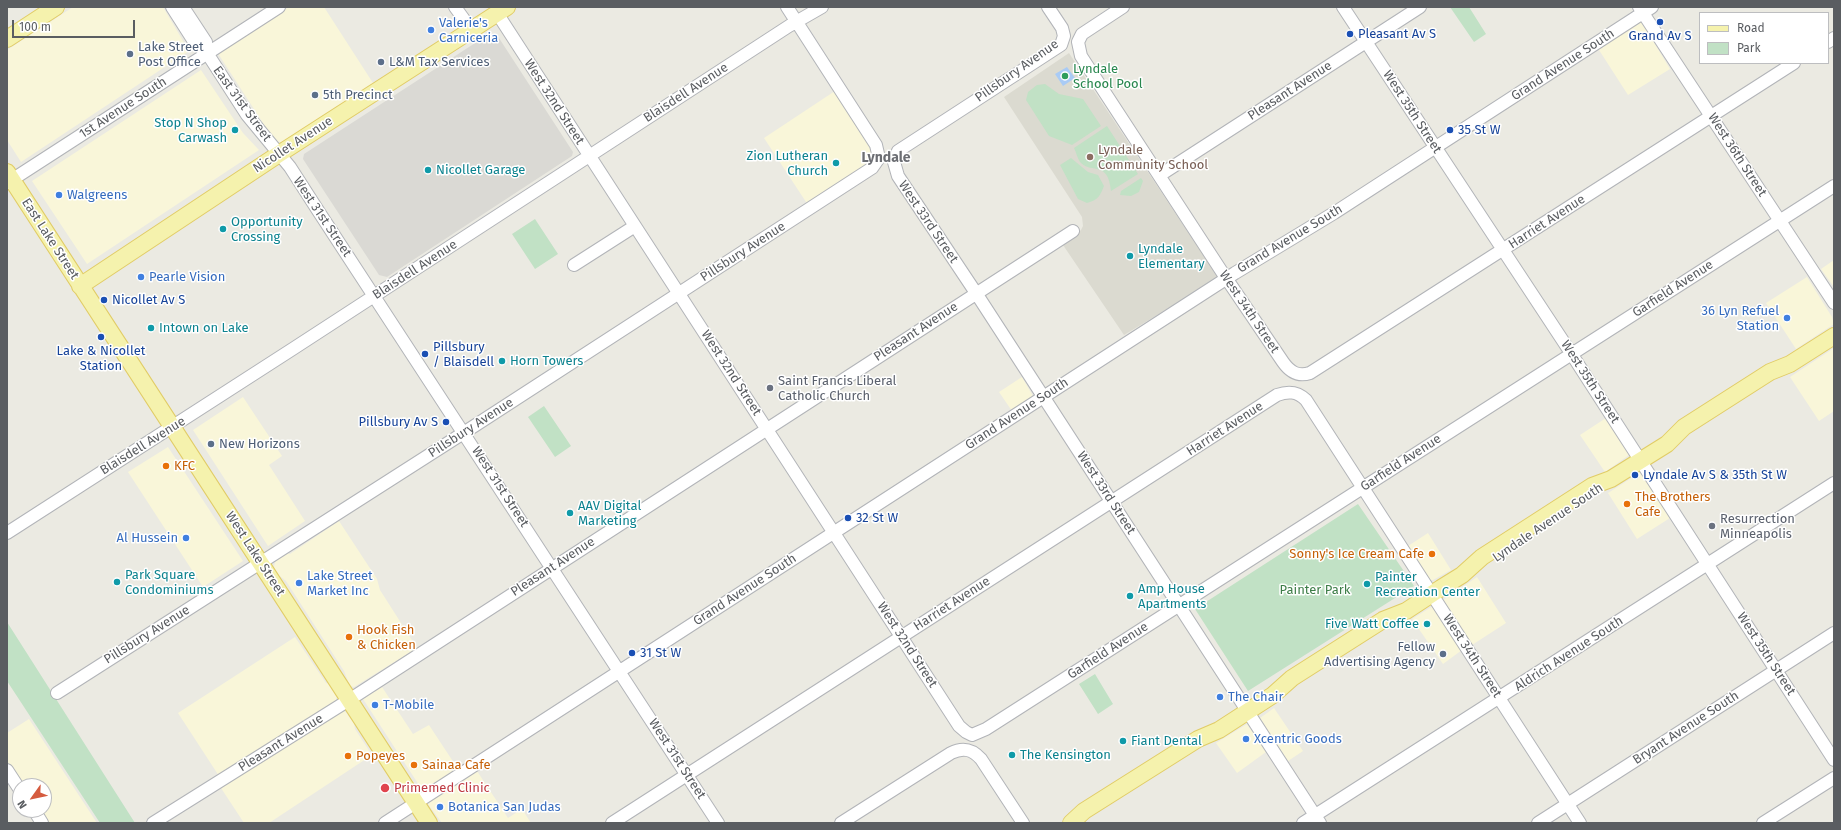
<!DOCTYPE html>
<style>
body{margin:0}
#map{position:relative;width:1841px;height:830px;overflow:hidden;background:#ebeae2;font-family:"Fira Sans",sans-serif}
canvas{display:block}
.frame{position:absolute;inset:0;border:8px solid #5a5d61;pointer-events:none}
.legend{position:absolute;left:1699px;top:12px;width:130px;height:52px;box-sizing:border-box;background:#fff;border:1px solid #bdbec0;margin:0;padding:5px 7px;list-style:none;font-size:12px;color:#5a5d61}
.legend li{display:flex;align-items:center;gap:8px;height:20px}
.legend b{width:20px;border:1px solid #bdbec0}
.north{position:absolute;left:12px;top:778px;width:40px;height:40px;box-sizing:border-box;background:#fff;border:1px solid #bdbec0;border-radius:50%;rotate:237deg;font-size:11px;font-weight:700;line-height:16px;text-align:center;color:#5a5d61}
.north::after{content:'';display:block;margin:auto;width:14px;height:18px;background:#d55b3f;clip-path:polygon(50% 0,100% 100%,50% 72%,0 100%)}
.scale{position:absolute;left:12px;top:20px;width:123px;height:18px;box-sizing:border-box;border:2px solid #5a5d61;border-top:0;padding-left:5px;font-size:12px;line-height:14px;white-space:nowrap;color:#5a5d61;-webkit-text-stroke:3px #fff;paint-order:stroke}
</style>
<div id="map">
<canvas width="1841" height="830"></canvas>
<div class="frame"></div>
<ul class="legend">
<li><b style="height:5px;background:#f5f2ad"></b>Road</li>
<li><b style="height:11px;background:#c1e1c5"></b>Park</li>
</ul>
<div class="north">N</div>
<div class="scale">100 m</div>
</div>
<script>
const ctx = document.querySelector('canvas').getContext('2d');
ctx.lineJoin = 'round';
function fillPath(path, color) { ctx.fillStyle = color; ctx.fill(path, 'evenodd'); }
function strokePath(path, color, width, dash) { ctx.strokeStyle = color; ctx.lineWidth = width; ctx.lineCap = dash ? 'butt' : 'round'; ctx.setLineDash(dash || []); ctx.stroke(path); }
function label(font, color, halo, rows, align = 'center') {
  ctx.font = font + ' "Fira Sans",sans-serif'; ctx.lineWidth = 3; ctx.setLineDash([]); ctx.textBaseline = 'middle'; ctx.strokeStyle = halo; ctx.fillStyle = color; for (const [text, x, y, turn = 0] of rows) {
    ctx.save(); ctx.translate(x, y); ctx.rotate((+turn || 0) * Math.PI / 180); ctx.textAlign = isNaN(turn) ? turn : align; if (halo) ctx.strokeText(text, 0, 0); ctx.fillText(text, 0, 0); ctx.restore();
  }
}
const commercial = new Path2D(`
 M 73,7 L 163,7 L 189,51 L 21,162 L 7,140 L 7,50 Z
 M 289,7 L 324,7 L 373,83 L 282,142 L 277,142 L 274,140 L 219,55 L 220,52 Z
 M 1641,21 L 1670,69 L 1628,95 L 1599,50 L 1626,31 L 1631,25 Z
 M 201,70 L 243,133 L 259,150 L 87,264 L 32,181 Z
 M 835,91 L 875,152 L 873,161 L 808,205 L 764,138 Z
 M 1834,260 L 1834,287 L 1821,269 Z
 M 1807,277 L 1832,317 L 1834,324 L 1796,349 L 1766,303 Z
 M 1834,348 L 1834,411 L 1819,421 L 1790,377 Z
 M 1022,377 L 1034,398 L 1012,411 L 999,392 Z
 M 243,397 L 282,456 L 269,465 L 305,521 L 268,546 L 193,430 Z
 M 1606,418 L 1628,452 L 1629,455 L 1605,472 L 1580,435 Z
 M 168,447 L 243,561 L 203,587 L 128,472 Z
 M 1641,472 L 1670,518 L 1637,539 L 1608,493 Z
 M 339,521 L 377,579 L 380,590 L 417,648 L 354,687 L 350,686 L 344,671 L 286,581 L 276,573 L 274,567 L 275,562 L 281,556 L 287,553 L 290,554 Z
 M 1428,533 L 1451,570 L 1433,580 L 1430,580 L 1408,546 Z
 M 1477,577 L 1506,623 L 1472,645 L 1443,600 Z
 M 1433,606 L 1462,650 L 1443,664 L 1412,619 Z
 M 295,637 L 326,683 L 329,684 L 337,696 L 335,703 L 219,776 L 178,713 Z
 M 382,687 L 413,734 L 429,725 L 458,769 L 425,792 L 421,791 L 417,782 L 363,699 Z
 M 1274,708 L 1303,751 L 1288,761 L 1260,718 Z
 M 344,710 L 354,723 L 355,729 L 372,755 L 269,823 L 244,823 L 221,788 Z
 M 29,719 L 97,823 L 47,823 L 39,810 L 44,810 L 44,786 L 23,786 L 7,761 L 7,733 Z
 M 1247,724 L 1266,752 L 1237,773 L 1216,743 Z
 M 477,771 L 508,818 L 522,809 L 531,823 L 442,823 L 428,804 L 430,801 L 443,792 L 449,790 Z`);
const industrial = new Path2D(`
 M 489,34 L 497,35 L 573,152 L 572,156 L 387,277 L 379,275 L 303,159 L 304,154 Z`);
const education = new Path2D(`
 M 1069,53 L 1211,267 L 1218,276 L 1217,279 L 1124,335 L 1063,245 L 1081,230 L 1083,226 L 1082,217 L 1004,97 Z`);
const green = new Path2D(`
 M 1450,7 L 1469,7 L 1486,34 L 1474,42 Z
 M 1045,84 L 1059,94 L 1083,99 L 1101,126 L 1072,145 L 1049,136 L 1026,100 L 1028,92 L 1037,85 Z
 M 1107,126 L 1138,174 L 1111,191 C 1108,160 1092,174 1081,163 C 1078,160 1076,152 1074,148 Z
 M 1071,158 L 1088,172 L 1098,175 L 1104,186 C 1100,196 1098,200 1087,203 L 1078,199 L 1060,165 Z
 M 1141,178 L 1143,181 L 1139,192 L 1131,196 L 1120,195 L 1121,191 Z
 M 535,219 L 558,254 L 535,269 L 512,234 Z
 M 544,406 L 571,446 L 555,457 L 528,417 Z
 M 1358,504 L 1414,586 L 1248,691 L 1195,609 Z
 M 7,622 L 135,823 L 100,823 L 7,681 Z
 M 1095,674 L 1113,704 L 1098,714 L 1079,684 Z`);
const water = new Path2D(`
 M 1067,67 L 1075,78 L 1063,86 L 1055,74 Z`);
const minor = new Path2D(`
 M 172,7 L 195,43 L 207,53 L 247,115 L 290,167 L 317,209 L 718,823
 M 183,7 L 206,42 L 207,53
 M 455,7 L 471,29
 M 1048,7 L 1062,28 L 1064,36 L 1061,45 L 898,151 L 894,162 L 898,176 L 976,293 L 1320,823
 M 1123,7 L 1082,34 L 1078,42 L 1081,56 L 1222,272 L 1283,362 C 1290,372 1298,377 1310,373 L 1794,63
 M 1343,7 L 1567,347 L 1834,760
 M 1639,7 L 1834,303
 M 497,13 L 959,726 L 966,732 L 972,735 L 986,729 L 1834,186
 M 1828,42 L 1834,38
 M 1160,175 L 1420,7
 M 7,183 L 279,7
 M 574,265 L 635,226
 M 7,533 C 269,366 528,195 789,26 L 822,7
 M 57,693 L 465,432 L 872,168 L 879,158 L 876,145 L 787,7
 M 7,770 L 20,790
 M 34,810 L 42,823
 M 153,823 L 349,700 L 1073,231
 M 385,823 L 1235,273 L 1334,213 L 1652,7
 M 612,823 L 1277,395 C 1288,391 1297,391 1306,400 L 1580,823
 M 841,823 L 951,753 C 963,747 972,749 981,759 L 1023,823
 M 1303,823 L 1834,483
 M 1538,823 L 1834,633
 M 1763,823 L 1834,778`);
const major = new Path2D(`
 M 7,39 L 56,7
 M 7,172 L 429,823
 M 80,286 L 279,154 L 507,7
 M 1071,823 L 1084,811 L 1198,739 L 1219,730 L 1273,695 L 1292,678 L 1383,620 L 1406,611 L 1441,588 L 1462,575 L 1482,557 L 1592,486 L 1611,479 L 1667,444 L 1684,427 L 1770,372 L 1790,364 L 1834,336`);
const markers = [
 [1660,22,4,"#1a4fb4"],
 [431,30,4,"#3f7fe0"],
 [1350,34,4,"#1a4fb4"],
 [130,54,4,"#5c6f8a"],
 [381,62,4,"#5c6f8a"],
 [1065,76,4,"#2e9e5b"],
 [315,95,4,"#5c6f8a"],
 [235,130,4,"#0f9aa8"],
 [1450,130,4,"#1a4fb4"],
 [1090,157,4,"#8d6e63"],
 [836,163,4,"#0f9aa8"],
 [428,170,4,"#0f9aa8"],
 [59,195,4,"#3f7fe0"],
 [223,229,4,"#0f9aa8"],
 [1130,256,4,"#0f9aa8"],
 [141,277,4,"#3f7fe0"],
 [104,300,4,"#1a4fb4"],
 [1787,318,4,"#3f7fe0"],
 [151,328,4,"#0f9aa8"],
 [101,337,4,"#1a4fb4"],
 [425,354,4,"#1a4fb4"],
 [502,361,4,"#0f9aa8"],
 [770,388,4,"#6b7280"],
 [446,422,4,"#1a4fb4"],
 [211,444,4,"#5c6f8a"],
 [166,466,4,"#e8710a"],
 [1635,475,4,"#1a4fb4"],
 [1627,504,4,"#e8710a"],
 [570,513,4,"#0f9aa8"],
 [848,518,4,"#1a4fb4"],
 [1712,526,4,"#6b7280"],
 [186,538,4,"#3f7fe0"],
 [1432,554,4,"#e8710a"],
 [117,582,4,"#0f9aa8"],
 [299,583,4,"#3f7fe0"],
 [1367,584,4,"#0f9aa8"],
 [1130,596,4,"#0f9aa8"],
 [1427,624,4,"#0f9aa8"],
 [349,637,4,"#e8710a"],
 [632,653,4,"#1a4fb4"],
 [1443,654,4,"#5c6f8a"],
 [1220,697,4,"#3f7fe0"],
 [375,705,4,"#3f7fe0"],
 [1246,739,4,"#3f7fe0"],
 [1123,741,4,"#0f9aa8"],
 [1012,755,4,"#0f9aa8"],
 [348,756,4,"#e8710a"],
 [414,765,4,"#e8710a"],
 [385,788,5,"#e0444e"],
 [440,807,4,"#3f7fe0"]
];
const shopNames = [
 ["Valerie's",439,23],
 ["Carniceria",439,38],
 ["Walgreens",67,195],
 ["Pearle Vision",149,277],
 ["36 Lyn Refuel",1779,311,"right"],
 ["Station",1779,326,"right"],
 ["Al Hussein",178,538,"right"],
 ["Lake Street",307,576],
 ["Market Inc",307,591],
 ["The Chair",1228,697],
 ["T-Mobile",383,705],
 ["Xcentric Goods",1254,739],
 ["Botanica San Judas",448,807]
];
const transitNames = [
 ["Pleasant Av S",1358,34],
 ["Grand Av S",1660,36,"center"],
 ["35 St W",1458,130],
 ["Nicollet Av S",112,300],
 ["Pillsbury",433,347],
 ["/ Blaisdell",433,362],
 ["Lake & Nicollet",101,351,"center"],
 ["Station",101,366,"center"],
 ["Pillsbury Av S",438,422,"right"],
 ["Lyndale Av S & 35th St W",1643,475],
 ["32 St W",856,518],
 ["31 St W",640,653]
];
const serviceNames = [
 ["Lake Street",138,47],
 ["Post Office",138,62],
 ["L&M Tax Services",389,62],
 ["5th Precinct",323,95],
 ["New Horizons",219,444],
 ["Fellow",1435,647,"right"],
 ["Advertising Agency",1435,662,"right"]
];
const streetNames = [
 ["Grand Avenue South",1563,65,-33],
 ["Pillsbury Avenue",1017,71,-35],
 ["Pleasant Avenue",1290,91,-33],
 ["Blaisdell Avenue",686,93,-33],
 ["West 32nd Street",554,102,57],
 ["East 31st Street",242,104,54],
 ["1st Avenue South",123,108,-33],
 ["West 35th Street",1412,112,57],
 ["Nicollet Avenue",293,145,-33],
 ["West 36th Street",1737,155,57],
 ["West 31st Street",322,217,56],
 ["West 33rd Street",928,222,56],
 ["Harriet Avenue",1547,222,-33],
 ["East Lake Street",50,239,57],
 ["Grand Avenue South",1290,239,-31],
 ["Pillsbury Avenue",743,252,-33],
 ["Blaisdell Avenue",415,270,-33],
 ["Garfield Avenue",1673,289,-33],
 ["West 34th Street",1249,312,56],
 ["Pleasant Avenue",916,332,-33],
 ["West 32nd Street",731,373,57],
 ["West 35th Street",1590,382,57],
 ["Grand Avenue South",1017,414,-33],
 ["Pillsbury Avenue",471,428,-33],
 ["Harriet Avenue",1225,429,-33],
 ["Blaisdell Avenue",143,446,-32],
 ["Garfield Avenue",1401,463,-33],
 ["West 31st Street",500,487,57],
 ["West 33rd Street",1106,493,57],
 ["Lyndale Avenue South",1548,523,-34],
 ["West Lake Street",255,554,57],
 ["Pleasant Avenue",553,567,-33],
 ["Grand Avenue South",745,590,-33],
 ["Harriet Avenue",952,604,-33],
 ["Pillsbury Avenue",147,635,-32],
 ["West 32nd Street",907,645,57],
 ["Garfield Avenue",1108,651,-33],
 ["Aldrich Avenue South",1569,654,-33],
 ["West 35th Street",1766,654,57],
 ["West 34th Street",1472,656,57],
 ["Bryant Avenue South",1686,728,-33],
 ["Pleasant Avenue",281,743,-32],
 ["West 31st Street",677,759,57]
];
const leisureNames = [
 ["Lyndale",1073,69],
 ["School Pool",1073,84]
];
const cultureNames = [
 ["Stop N Shop",227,123,"right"],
 ["Carwash",227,138,"right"],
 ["Zion Lutheran",828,156,"right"],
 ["Church",828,171,"right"],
 ["Nicollet Garage",436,170],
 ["Opportunity",231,222],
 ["Crossing",231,237],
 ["Lyndale",1138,249],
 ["Elementary",1138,264],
 ["Intown on Lake",159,328],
 ["Horn Towers",510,361],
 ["AAV Digital",578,506],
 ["Marketing",578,521],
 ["Park Square",125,575],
 ["Condominiums",125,590],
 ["Painter",1375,577],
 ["Recreation Center",1375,592],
 ["Amp House",1138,589],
 ["Apartments",1138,604],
 ["Five Watt Coffee",1419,624,"right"],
 ["Fiant Dental",1131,741],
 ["The Kensington",1020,755]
];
const educationNames = [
 ["Lyndale",1098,150],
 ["Community School",1098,165]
];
const worshipNames = [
 ["Saint Francis Liberal",778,381],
 ["Catholic Church",778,396],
 ["Resurrection",1720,519],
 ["Minneapolis",1720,534]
];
const foodNames = [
 ["KFC",174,466],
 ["The Brothers",1635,497],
 ["Cafe",1635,512],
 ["Sonny's Ice Cream Cafe",1424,554,"right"],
 ["Hook Fish",357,630],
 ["& Chicken",357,645],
 ["Popeyes",356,756],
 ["Sainaa Cafe",422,765]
];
const parkNames = [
 ["Painter Park",1315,590]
];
const healthNames = [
 ["Primemed Clinic",394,788]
];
const neighbourhoodNames = [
 ["Lyndale",886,158]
];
fillPath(commercial, '#f9f6d9');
fillPath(industrial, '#dad9d4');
fillPath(education, '#dbdad0');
fillPath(green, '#c1e1c5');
fillPath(water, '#a9cbf5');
strokePath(minor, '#b2b4b8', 14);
strokePath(major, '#e1cc66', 18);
strokePath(minor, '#fff', 12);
strokePath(major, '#f5f2ad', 16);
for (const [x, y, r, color] of markers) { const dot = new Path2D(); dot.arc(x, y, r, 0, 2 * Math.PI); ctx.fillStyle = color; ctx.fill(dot); strokePath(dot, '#fff', 1.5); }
label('13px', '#366cbe', '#fff', shopNames, 'left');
label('13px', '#164399', '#fff', transitNames, 'left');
label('13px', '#4e5e75', '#fff', serviceNames, 'left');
label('13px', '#5a5d61', '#fff', streetNames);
label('13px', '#27864d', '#fff', leisureNames, 'left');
label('13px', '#0d838f', '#fff', cultureNames, 'left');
label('13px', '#785e54', '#fff', educationNames, 'left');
label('13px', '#5b616d', '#fff', worshipNames, 'left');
label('13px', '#c56008', '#fff', foodNames, 'left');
label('13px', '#3d7d47', '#fff', parkNames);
label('13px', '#be3a42', '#fff', healthNames, 'left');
label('bold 14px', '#6c6e73', '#fff', neighbourhoodNames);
</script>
